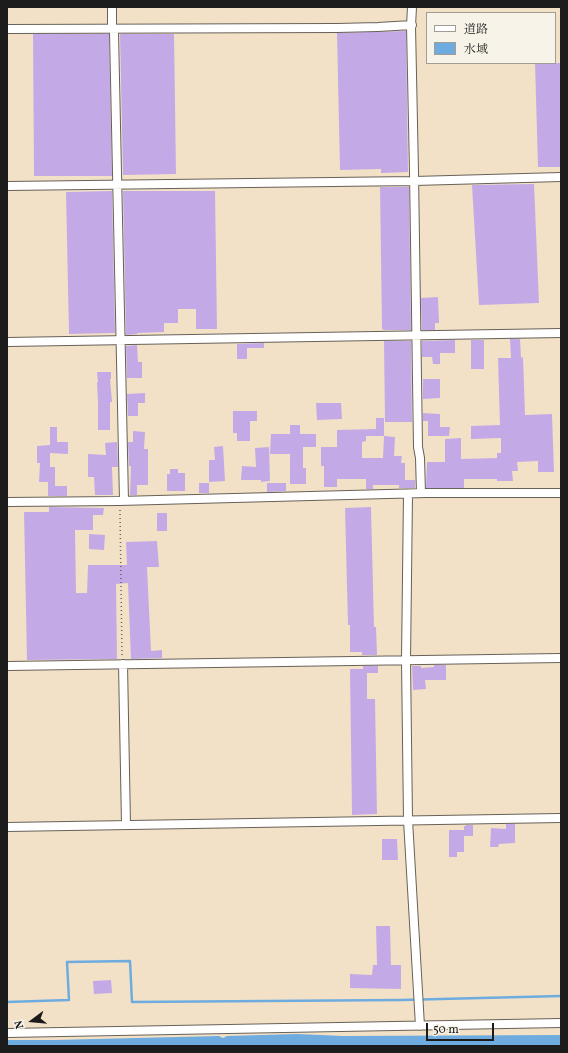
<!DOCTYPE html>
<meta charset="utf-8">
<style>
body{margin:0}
#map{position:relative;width:568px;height:1053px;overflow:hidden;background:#f3e1c7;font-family:Vollkorn,"Noto Serif JP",serif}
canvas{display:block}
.frame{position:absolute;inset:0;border:8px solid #1c1c1c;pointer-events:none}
.legend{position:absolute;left:426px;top:12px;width:130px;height:52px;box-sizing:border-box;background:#f7f3e8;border:1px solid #9f9d96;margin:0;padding:5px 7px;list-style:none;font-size:12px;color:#1c1c1c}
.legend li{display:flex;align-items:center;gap:8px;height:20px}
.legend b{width:20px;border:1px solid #9f9d96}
.north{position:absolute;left:12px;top:1001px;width:40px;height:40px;-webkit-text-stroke:3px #f7f3e8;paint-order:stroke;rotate:254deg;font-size:11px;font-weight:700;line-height:16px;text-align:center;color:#1c1c1c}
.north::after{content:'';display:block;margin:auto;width:14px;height:18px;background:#1c1c1c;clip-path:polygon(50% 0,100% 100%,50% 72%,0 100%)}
.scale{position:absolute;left:426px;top:1023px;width:68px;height:18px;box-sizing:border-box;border:2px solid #1c1c1c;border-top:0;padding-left:5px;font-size:12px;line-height:14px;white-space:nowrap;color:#1c1c1c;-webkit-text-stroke:3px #f7f3e8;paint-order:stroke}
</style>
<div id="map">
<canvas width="568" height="1053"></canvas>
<div class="frame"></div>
<ul class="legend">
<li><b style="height:5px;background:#fff"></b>道路</li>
<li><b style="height:11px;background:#6eace0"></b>水域</li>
</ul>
<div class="north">N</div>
<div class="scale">50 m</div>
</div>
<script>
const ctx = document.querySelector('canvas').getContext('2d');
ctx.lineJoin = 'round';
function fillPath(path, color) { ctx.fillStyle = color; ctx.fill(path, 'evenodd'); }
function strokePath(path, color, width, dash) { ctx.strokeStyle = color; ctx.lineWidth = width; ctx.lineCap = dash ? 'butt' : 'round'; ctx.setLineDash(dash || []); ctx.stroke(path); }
const water = new Path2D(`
 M 297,1034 L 343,1036 L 561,1035 L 561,1046 L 7,1046 L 7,1040 L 54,1040 L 219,1036 L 223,1038 L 227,1036 Z`);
const stream = new Path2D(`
 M 7,1002 L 69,1000 L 67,962 L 130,961 L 132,1002 L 401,1000 L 561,996`);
const building = new Path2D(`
 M 406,31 L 408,172 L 381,173 L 381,169 L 340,170 L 337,33 Z
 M 33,34 L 109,34 L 112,176 L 34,176 Z
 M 120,34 L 174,34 L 176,174 L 123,175 Z
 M 535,63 L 561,63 L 561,167 L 538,167 Z
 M 534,184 L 539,303 L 479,305 L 472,185 Z
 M 380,187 L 409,187 L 411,330 L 383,330 L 383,329 L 382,329 Z
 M 112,191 L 115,333 L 69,334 L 66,192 Z
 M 123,191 L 215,191 L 217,329 L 196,329 L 196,309 L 178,309 L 178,323 L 164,323 L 164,332 L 137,333 L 137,334 L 126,335 Z
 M 438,297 L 439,323 L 435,323 L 435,330 L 422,330 L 421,298 Z
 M 510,339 L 520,339 L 521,358 L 523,357 L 525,415 L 552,414 L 554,472 L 538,472 L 538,461 L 517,462 L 518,471 L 512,471 L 513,481 L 497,481 L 497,479 L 464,479 L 464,488 L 426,488 L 427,462 L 445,462 L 445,439 L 461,438 L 461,459 L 497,458 L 497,453 L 501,453 L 501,438 L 471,439 L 471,426 L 500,425 L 498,358 L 511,358 Z
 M 455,340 L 455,353 L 440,353 L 440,364 L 433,364 L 432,357 L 422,357 L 422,341 Z
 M 471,340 L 484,340 L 484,369 L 471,369 Z
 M 384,341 L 411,341 L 412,422 L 385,422 Z
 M 264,343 L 264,348 L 247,348 L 247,359 L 237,359 L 237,344 Z
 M 137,345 L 138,362 L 142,362 L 142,378 L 127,378 L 126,346 Z
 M 97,372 L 111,372 L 111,379 L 110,379 L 112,402 L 110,402 L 110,430 L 98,430 L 98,403 L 97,382 L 98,382 Z
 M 423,379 L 440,379 L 440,398 L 423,399 Z
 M 145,393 L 145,403 L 138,403 L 138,416 L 128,416 L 127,394 Z
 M 316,403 L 341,403 L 342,419 L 317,420 Z
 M 233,411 L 257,411 L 257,421 L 250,421 L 250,441 L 237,441 L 237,433 L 233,433 Z
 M 423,413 L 440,414 L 440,427 L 450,427 L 449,436 L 428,436 L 428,421 L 423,421 Z
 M 376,418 L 384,418 L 384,436 L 395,437 L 394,456 L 402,456 L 401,463 L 405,463 L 405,480 L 415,480 L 415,488 L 399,488 L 399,485 L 373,485 L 373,489 L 366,489 L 366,479 L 337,479 L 337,487 L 324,487 L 324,466 L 321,466 L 321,447 L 337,447 L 337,430 L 376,429 ZM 366,436 L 384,436 L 383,458 L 362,458 L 362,442 L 366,441 Z
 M 290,425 L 300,425 L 300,434 L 316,434 L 316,447 L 303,447 L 303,468 L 306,468 L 306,484 L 290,484 L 290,454 L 270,454 L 271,434 L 290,434 Z
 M 50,427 L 57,427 L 57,442 L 68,442 L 68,454 L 50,453 L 50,467 L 55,467 L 55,486 L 67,486 L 67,496 L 48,496 L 48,482 L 39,482 L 40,463 L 37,463 L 37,446 L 50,445 Z
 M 133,431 L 145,432 L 144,449 L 148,449 L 148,485 L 137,485 L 137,495 L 130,495 L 131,466 L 129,466 L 128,442 L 133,442 Z
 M 117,442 L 118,467 L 112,467 L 113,495 L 95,495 L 94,477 L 88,477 L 88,454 L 106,455 L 105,443 Z
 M 223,446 L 225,481 L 209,482 L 209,460 L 215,460 L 214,447 Z
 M 269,447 L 270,481 L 261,482 L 261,480 L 241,480 L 242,466 L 256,467 L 255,448 Z
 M 170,469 L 178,469 L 178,473 L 185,473 L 185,491 L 167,491 L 167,474 L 170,474 Z
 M 199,483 L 209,483 L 209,493 L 199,493 Z
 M 267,483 L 286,483 L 286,491 L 267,492 Z
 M 49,507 L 104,508 L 103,515 L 93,515 L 93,530 L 75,530 L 76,593 L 87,593 L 88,565 L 127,565 L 126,542 L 157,541 L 159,567 L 147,567 L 151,651 L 162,650 L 162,658 L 131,659 L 128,583 L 116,584 L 117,659 L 27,660 L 24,512 L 49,512 Z
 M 371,507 L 374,627 L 376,627 L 377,655 L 362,655 L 362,652 L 350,652 L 350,625 L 348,625 L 345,508 Z
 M 157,513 L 167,513 L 167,531 L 157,531 Z
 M 89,534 L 105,535 L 104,550 L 89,549 Z
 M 434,665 L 446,665 L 446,680 L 425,680 L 426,689 L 413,690 L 412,666 L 421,666 L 421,668 L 434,667 Z
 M 363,666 L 378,666 L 378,673 L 367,673 L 367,699 L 375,699 L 377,814 L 352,815 L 350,669 L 363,669 Z
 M 506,824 L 515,824 L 515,843 L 499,844 L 498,847 L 490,847 L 491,828 L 506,829 Z
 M 466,825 L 473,825 L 473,836 L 464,836 L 464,852 L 457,852 L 457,857 L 449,857 L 449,830 L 464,830 L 464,826 L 466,826 Z
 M 382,839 L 397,839 L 398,860 L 382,860 Z
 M 376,926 L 390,926 L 391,965 L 401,965 L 401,989 L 350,988 L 350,974 L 372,975 L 373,965 L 377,965 Z
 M 111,980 L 112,993 L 94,994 L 93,981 Z`);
const path = new Path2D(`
 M 120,510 L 122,656`);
const street = new Path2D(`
 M 112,7 L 112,28 L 114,32 L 124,501
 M 412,7 L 411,26 L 414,172 L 418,447 L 420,458 L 421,493
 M 7,29 L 337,28 L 378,27 L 412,25
 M 7,186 L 414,181 L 561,177
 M 7,342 L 561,333
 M 408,494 L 406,660 L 408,820 L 420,1026
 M 7,502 L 119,501 L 426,493 L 561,493
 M 123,664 L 126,825
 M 7,666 L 561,658
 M 7,827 L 561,818
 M 7,1033 L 561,1023`);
fillPath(water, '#6eace0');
strokePath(stream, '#6eace0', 2.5);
fillPath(building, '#c3aae7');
strokePath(street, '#676158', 10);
strokePath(path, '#676158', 1.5, [1, 3]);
strokePath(street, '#fff', 8);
</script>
